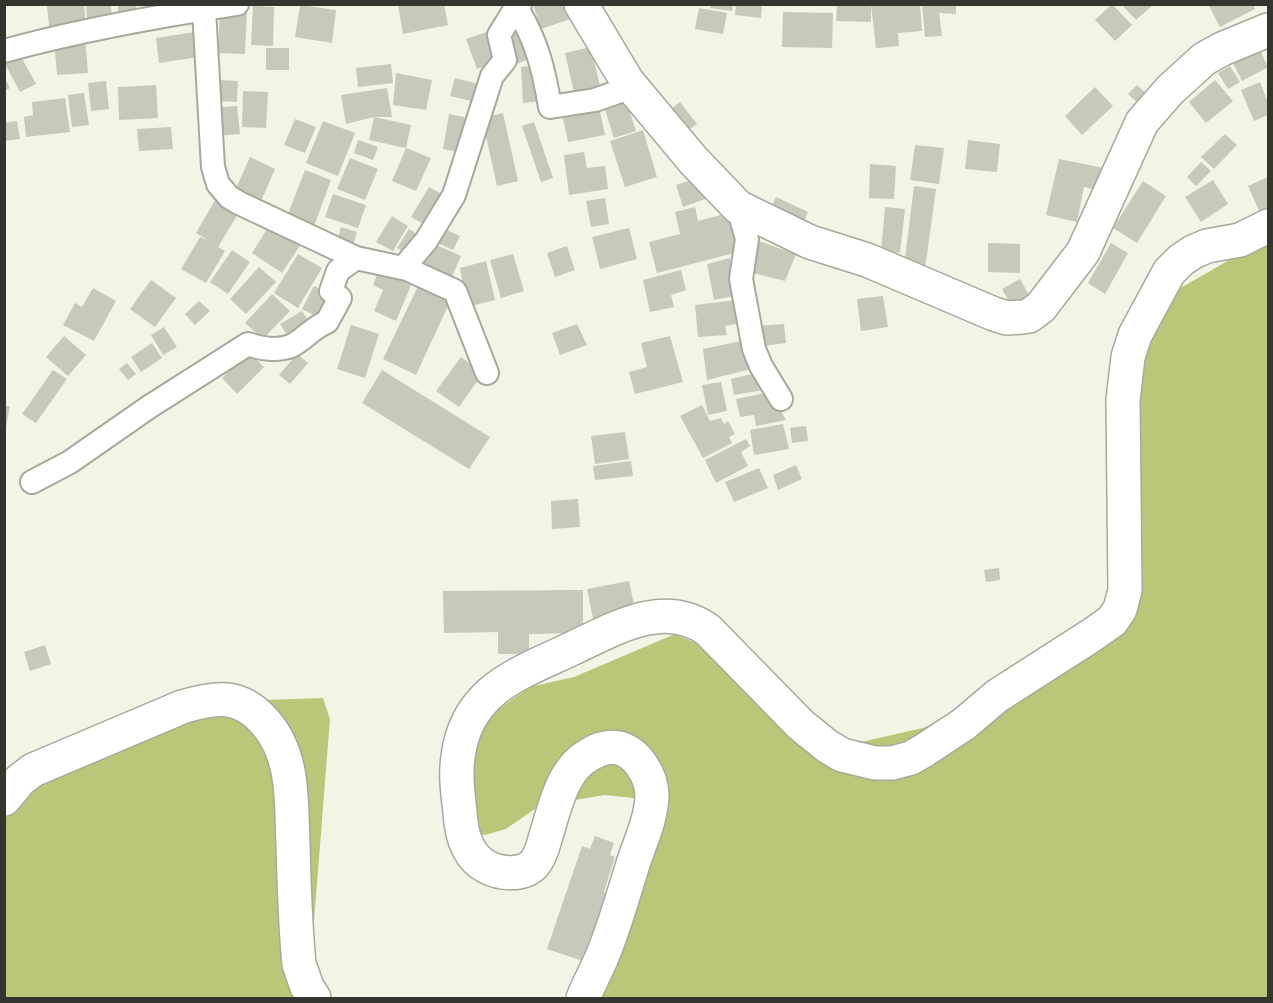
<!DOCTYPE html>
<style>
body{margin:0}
#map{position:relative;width:1273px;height:1003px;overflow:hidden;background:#f1f5e5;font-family:Montserrat,sans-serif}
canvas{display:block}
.frame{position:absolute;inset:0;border:6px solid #33352f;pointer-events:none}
</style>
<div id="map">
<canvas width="1273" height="1003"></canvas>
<div class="frame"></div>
</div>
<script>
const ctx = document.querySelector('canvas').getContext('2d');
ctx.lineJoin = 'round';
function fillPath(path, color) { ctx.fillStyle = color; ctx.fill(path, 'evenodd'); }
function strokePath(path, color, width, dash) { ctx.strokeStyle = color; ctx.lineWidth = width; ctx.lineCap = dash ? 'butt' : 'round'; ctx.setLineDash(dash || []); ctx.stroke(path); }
const forest = new Path2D(`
 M 1268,238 L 1268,998 L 565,998 L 603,956 L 652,800 L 605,795 L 539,806 L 506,829 L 485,835 L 462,831 L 463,734 L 530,687 L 574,677 L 675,634 L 705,647 L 852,744 L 923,728 L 997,696 L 1112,602 L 1123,400 L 1161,299 Z
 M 323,698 L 330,719 L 311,959 L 318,998 L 5,998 L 4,784 L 195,718 L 265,700 Z`);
const building = new Path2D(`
 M 86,4 L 111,4 L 112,26 L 88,28 Z
 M 118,4 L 136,4 L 136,18 L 118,18 Z
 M 444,4 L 448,25 L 403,34 L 398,5 Z
 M 533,4 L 571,4 L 576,17 L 541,29 Z
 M 711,4 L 733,4 L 732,11 L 710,8 Z
 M 736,4 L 762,4 L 761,18 L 735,15 Z
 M 837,4 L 871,4 L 871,22 L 836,21 Z
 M 871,4 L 920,4 L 922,31 L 898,33 L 899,46 L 876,48 Z
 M 922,4 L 956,4 L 956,14 L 939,13 L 942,36 L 925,37 Z
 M 1112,4 L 1132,25 L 1115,41 L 1095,20 Z
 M 1121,4 L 1154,4 L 1136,20 Z
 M 1208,4 L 1253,4 L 1255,9 L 1220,27 Z
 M 63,5 L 84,5 L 87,31 L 50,34 L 47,6 Z
 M 300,5 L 336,10 L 332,43 L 295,37 Z
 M 253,6 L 274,7 L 273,46 L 251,45 Z
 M 699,8 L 727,13 L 723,34 L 695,29 Z
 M 220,9 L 247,10 L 245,54 L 218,53 Z
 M 783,12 L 833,13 L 832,48 L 782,47 Z
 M 526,28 L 537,56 L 514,65 L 503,37 Z
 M 490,31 L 500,60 L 477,69 L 466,39 Z
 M 195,32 L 199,57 L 159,63 L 156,38 Z
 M 85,38 L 88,73 L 57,75 L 54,40 Z
 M 591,47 L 602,95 L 576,101 L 565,53 Z
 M 266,48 L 289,48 L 289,70 L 266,70 Z
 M 1260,50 L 1268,67 L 1242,81 L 1233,63 Z
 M 18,51 L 36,84 L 20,92 L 4,62 L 4,58 Z
 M 391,64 L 393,83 L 358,87 L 356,68 Z
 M 540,65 L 543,101 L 523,103 L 521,67 Z
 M 1230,66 L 1240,82 L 1228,89 L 1218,73 Z
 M 396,73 L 432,80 L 426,110 L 393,105 Z
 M 4,77 L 10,88 L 4,91 Z
 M 455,78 L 483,85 L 479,103 L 450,96 Z
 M 219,80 L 238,81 L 237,102 L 218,101 Z
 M 1215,80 L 1233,101 L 1206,123 L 1189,102 Z
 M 106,81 L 109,109 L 91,111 L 88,83 Z
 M 1260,82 L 1268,103 L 1268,115 L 1254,121 L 1241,90 Z
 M 156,85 L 158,118 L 119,120 L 118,87 Z
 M 1137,85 L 1150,97 L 1141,106 L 1128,94 Z
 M 1095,87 L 1113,106 L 1082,135 L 1065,116 Z
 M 387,88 L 392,117 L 374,117 L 411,125 L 406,148 L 369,140 L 374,117 L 346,124 L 341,95 Z
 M 243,91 L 268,92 L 266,128 L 242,127 Z
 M 84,93 L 89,125 L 72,127 L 68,95 Z
 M 624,94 L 636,131 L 614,138 L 602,100 Z
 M 65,98 L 70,132 L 26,137 L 24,117 L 33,115 L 32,102 Z
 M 598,102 L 605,135 L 568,142 L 561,109 Z
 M 680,102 L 697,124 L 680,136 L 663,115 Z
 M 237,106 L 240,134 L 214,136 L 211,108 Z
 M 503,113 L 518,181 L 497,186 L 482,118 Z
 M 449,114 L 469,118 L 463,153 L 443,149 Z
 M 295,119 L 316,127 L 305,153 L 284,145 Z
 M 17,121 L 20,139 L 4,141 L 4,123 Z
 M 323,121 L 355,133 L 338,176 L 306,163 Z
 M 534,122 L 553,178 L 541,182 L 522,126 Z
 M 171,127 L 173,149 L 139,151 L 137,129 Z
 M 643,130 L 657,177 L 625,187 L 610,141 Z
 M 1225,134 L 1237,145 L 1214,169 L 1201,157 Z
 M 358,140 L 378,147 L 373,160 L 354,153 Z
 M 968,140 L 1000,144 L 997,172 L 965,169 Z
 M 915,145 L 944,148 L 939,184 L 910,180 Z
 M 406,148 L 431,158 L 416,191 L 392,181 Z
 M 584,152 L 587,168 L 605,166 L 608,189 L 569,195 L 564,155 Z
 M 250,157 L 275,169 L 259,206 L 233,195 Z
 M 350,158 L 378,169 L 365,200 L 337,189 Z
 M 1059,159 L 1104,168 L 1100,191 L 1084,187 L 1077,222 L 1046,215 Z
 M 1201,162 L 1211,171 L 1196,186 L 1187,177 Z
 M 870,164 L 896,166 L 894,199 L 869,198 Z
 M 305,170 L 331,180 L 313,229 L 286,219 Z
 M 1268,177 L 1268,209 L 1260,213 L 1248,186 Z
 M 698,178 L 705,199 L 683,207 L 676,185 Z
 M 1213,180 L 1228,204 L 1201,222 L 1185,197 Z
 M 1143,181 L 1166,196 L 1137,243 L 1113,228 Z
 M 914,186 L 936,189 L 925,269 L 904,266 Z
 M 429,187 L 449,198 L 431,228 L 411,217 Z
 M 333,194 L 366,205 L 358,228 L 325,217 Z
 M 218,195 L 241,209 L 218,247 L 225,251 L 206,283 L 181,269 L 200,237 L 209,241 L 196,233 Z
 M 776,197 L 808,212 L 802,226 L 769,211 Z
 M 605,198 L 609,224 L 591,227 L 586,201 Z
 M 695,207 L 698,221 L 732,212 L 742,251 L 657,273 L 649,242 L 680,234 L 675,212 Z
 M 885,207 L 905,209 L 900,253 L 881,251 Z
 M 392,216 L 408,226 L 393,251 L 376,242 Z
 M 272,221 L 303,241 L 282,273 L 252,253 Z
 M 341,227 L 357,232 L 353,246 L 337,242 Z
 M 440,227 L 460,236 L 453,250 L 433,241 Z
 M 629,228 L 637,259 L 600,269 L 592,237 Z
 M 409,229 L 422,237 L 410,256 L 397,248 Z
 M 753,239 L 796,254 L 785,281 L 745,271 Z
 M 432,243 L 461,256 L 451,279 L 422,266 Z
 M 988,243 L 1020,244 L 1020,273 L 988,272 Z
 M 1111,243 L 1128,253 L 1105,294 L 1088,283 Z
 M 567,246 L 575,270 L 555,277 L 547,253 Z
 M 232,250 L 250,262 L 228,294 L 210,282 Z
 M 298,254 L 322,268 L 298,308 L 274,293 Z
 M 513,254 L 524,291 L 501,298 L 490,260 Z
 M 730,258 L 738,295 L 714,300 L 707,264 Z
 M 486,261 L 495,300 L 467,307 L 460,268 Z
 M 381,265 L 414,278 L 396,321 L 374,311 L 383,290 L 373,285 Z
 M 259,267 L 276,282 L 246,314 L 230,299 Z
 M 681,270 L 686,290 L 671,295 L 674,307 L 650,312 L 643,280 Z
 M 1020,279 L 1030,297 L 1012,307 L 1002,289 Z
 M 151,280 L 176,298 L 155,327 L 130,309 Z
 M 421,280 L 453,295 L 416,375 L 383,359 Z
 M 314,286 L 333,295 L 321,319 L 302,309 Z
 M 93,288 L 116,301 L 94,341 L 63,325 L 75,303 L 82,307 Z
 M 272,294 L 290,311 L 263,339 L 245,323 Z
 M 883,296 L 888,327 L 861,331 L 857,299 Z
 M 737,300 L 741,323 L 725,326 L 727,335 L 698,337 L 695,305 Z
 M 199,301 L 210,311 L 195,325 L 185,314 Z
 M 302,311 L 311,325 L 289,338 L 280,324 Z
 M 577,324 L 587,345 L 560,355 L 552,333 Z
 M 784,324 L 786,343 L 756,347 L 753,326 Z
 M 351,325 L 379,334 L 365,378 L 337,369 Z
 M 164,327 L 177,347 L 163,355 L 151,335 Z
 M 64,336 L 86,355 L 68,376 L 46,357 Z
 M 670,336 L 683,382 L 635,394 L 629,372 L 647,367 L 641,343 Z
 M 746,340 L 755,368 L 707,380 L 703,349 Z
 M 152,343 L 162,358 L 141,372 L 131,357 Z
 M 249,352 L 264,367 L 237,394 L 222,378 Z
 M 297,354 L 308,363 L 290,384 L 279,375 Z
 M 461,357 L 483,373 L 459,407 L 436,391 Z
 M 127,363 L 136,374 L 128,380 L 119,369 Z
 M 53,370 L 67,379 L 36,423 L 22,414 Z
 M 382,370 L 490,437 L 469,469 L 362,403 Z
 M 760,372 L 764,390 L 734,395 L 731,379 Z
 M 721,382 L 727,411 L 708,415 L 702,385 Z
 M 765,393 L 767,402 L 775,400 L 786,420 L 756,426 L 754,415 L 740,417 L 736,399 Z
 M 702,405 L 710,421 L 721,418 L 724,424 L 728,421 L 735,434 L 729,437 L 732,443 L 703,458 L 680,416 Z
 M 4,406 L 10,406 L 6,427 L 4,427 Z
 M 783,424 L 789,449 L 754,455 L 750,430 Z
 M 806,426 L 808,441 L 792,443 L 790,428 Z
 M 625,432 L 629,459 L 595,464 L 591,436 Z
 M 746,439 L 750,446 L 741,452 L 748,466 L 716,483 L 705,460 Z
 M 631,461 L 633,476 L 595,480 L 593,466 Z
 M 796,465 L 802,479 L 778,490 L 773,475 Z
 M 759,468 L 768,488 L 734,502 L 725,482 Z
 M 578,499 L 580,527 L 552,529 L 551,501 Z
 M 999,568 L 1000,580 L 986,582 L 984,570 Z
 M 629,581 L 636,614 L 594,623 L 587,589 Z
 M 583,590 L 583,633 L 529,634 L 529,654 L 498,654 L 498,632 L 444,633 L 443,591 Z
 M 45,645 L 51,664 L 30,671 L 24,652 Z
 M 595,836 L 614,843 L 610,855 L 615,857 L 604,892 L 614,896 L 600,938 L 591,935 L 583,961 L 547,949 L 582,846 L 590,849 Z`);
const street = new Path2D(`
 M 204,10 L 213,167 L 218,184 L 229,197 L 239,203 L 356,258 L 407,269 L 455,291 L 487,373
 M 518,10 C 537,42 544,70 550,107 L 595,100 L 632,87
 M 4,51 C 80,30 159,16 237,4
 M 738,207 L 747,239 L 741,279 L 754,349 L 761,366 L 781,399
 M 403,268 L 426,241 L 454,195 L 492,76 L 505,60 L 499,35 L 515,9 L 518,10 L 520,4
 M 32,482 L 70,462 L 149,407 L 248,344 C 260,349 278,351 291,346 C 304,340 313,327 327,322 L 340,298 L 331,291 L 338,271 L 356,258`);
const secondary = new Path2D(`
 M 581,4 L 627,81 L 693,160 L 738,207 L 810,242 L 867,260 L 994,314 L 1007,318 L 1023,317 L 1029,316 L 1041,307 L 1083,252 L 1142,122 L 1170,90 L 1204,59 L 1222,49 L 1268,30
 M 4,799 L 20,780 L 33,770 L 182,707 C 215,697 240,693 265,722 C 295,756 291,802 293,844 C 294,884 295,924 299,964 L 307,987 L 314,998
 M 583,998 C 589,984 596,971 602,957 C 615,926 624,892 634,861 C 641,840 652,817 652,794 C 651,776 638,753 619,748 C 608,746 598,749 589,755 C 561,770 554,811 545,839 C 543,847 540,857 534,864 C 523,876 500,874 487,867 C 466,856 461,833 460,812 C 458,794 455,775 458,757 C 466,690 518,674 571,649 C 614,629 664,598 708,630 L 801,725 L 827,746 L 842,755 L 875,763 L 892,763 L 911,758 L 923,751 L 964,724 L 997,696 L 1092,635 L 1112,621 L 1120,609 L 1125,590 L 1123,400 L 1128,357 L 1135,335 L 1169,272 L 1181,260 L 1193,252 L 1207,246 L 1240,240 L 1268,226`);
fillPath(forest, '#b9c779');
fillPath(building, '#c6cabb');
strokePath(street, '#a6aa9b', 26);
strokePath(secondary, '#a6aa9b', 36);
strokePath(street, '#fff', 22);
strokePath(secondary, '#fff', 33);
</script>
